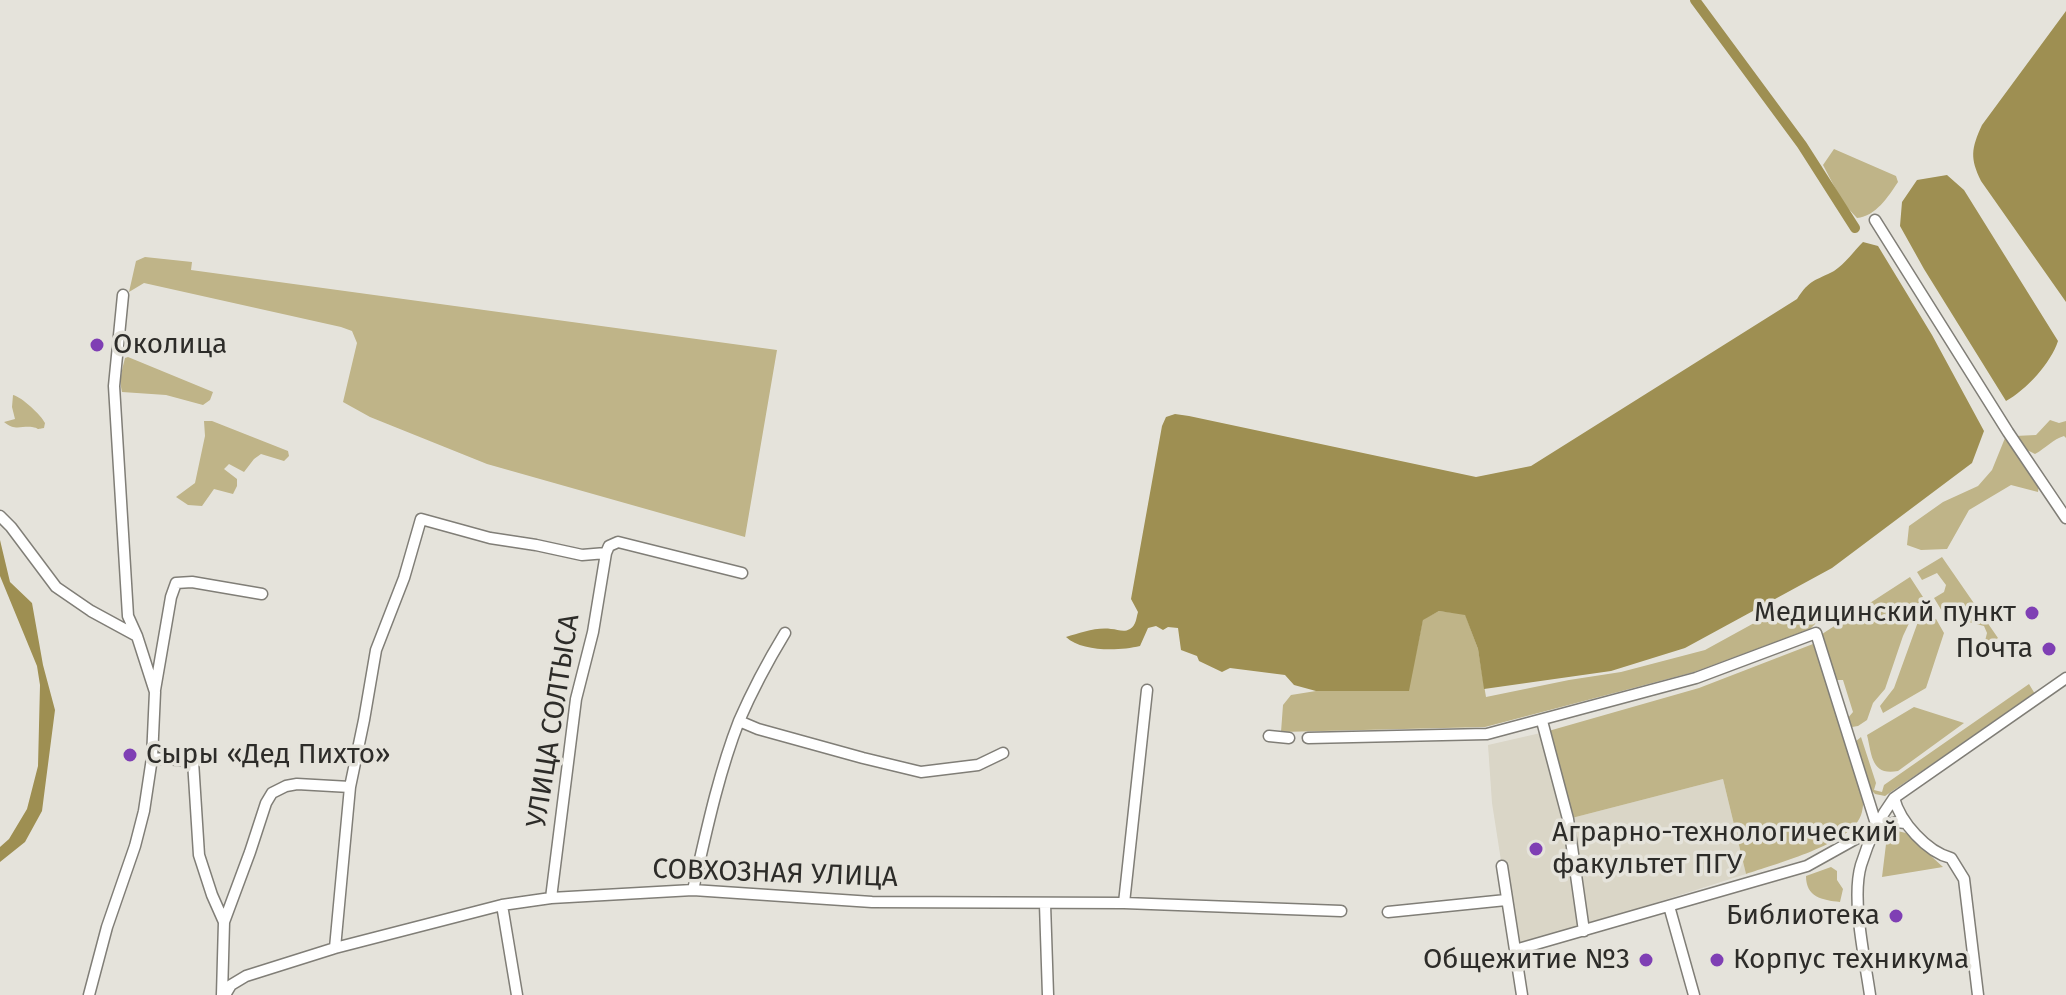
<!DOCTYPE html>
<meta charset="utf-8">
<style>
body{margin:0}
canvas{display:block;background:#e5e3db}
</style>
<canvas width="2066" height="995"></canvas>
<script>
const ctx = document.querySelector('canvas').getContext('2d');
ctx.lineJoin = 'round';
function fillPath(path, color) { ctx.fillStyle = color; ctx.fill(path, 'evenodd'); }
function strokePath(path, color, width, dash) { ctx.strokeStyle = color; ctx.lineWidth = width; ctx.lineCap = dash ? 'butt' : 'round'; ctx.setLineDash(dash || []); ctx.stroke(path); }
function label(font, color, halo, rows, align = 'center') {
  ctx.font = font + ' "Fira Sans",sans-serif'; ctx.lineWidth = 7; ctx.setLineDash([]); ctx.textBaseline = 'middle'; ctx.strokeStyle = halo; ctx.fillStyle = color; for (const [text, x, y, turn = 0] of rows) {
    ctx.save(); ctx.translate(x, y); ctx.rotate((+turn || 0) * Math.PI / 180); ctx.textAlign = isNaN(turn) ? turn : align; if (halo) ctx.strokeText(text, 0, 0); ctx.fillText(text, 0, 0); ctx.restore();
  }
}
const built = new Path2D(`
 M 1545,732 L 1568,819 L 1723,779 L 1746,874 L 1583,926 L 1514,944 L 1492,803 L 1488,745 Z`);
const green = new Path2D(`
 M 1834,149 L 1896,176 L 1898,182 C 1888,197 1876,216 1857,218 L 1843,203 L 1823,165 Z
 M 145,257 L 192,262 L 191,270 L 777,350 L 745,537 L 487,464 L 370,417 L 343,402 L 357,343 L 352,331 L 341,327 L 144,283 L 129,292 L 136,261 Z
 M 128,357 L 213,392 L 210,400 L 203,405 L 166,395 L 122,392 C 119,380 122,370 125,358 Z
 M 13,395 C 22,397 41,415 45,423 L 44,428 C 32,430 43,429 32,427 C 20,426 15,431 4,422 L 15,419 L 12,407 Z
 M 2050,420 L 2059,423 L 2066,421 L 2066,438 L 2064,436 C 2053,439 2046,448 2035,454 L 2027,450 L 2015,436 L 2036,435 Z
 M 204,421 L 212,421 L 288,451 L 289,456 L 284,461 L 261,454 L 254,459 L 244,472 L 229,464 L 224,469 L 237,479 L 237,486 L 233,494 L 214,489 L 202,506 L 188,505 L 176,497 L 195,483 L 205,436 Z
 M 2005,438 L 2039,482 L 2038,492 L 2011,485 L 1969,510 L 1947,549 L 1921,550 L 1907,545 L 1909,526 L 1943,502 L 1978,486 L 1992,470 Z
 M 1942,557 L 1998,638 L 1992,642 L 1985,641 L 1987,633 L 1984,626 L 1945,616 L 1934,598 L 1944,592 L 1946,585 L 1937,573 L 1922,580 L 1917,572 Z
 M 1910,577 L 1923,597 L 1925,604 L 1921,611 L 1911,619 L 1903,636 L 1885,689 L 1873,703 L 1867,720 L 1858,726 L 1852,727 L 1847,725 L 1847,719 L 1853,712 L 1843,680 L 1836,680 L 1819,636 Z
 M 1439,611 L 1465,614 L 1478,649 L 1486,697 L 1569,680 L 1621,672 L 1705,650 L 1776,611 L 1811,612 L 1816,623 L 1810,629 L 1694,672 L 1485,727 L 1281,732 L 1283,705 L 1291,695 L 1316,691 L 1408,691 L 1423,619 Z
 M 1924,617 L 1936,619 L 1944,633 L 1926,688 L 1883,713 L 1880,706 L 1894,688 L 1919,619 Z
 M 1813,644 L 1864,796 C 1863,805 1863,814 1858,821 C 1844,845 1773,865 1746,874 L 1723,779 L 1568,819 L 1545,732 L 1699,688 Z
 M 2029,684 L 2035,694 L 1885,796 L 1875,794 L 1871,790 L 1855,742 L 1861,737 L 1876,783 L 1874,790 L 1882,792 L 1884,785 Z
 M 1914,707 L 1964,723 L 1898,771 C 1871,776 1872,755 1867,735 Z
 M 1893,830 L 1906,833 L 1943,867 L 1882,877 L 1887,836 Z
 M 1831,867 L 1837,871 L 1837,880 L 1843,889 L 1840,902 C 1822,900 1806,897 1806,876 Z`);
const water = new Path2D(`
 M 2066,11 L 2066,302 L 1981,181 C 1970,158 1971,149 1982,125 Z
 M 1947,175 L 1964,190 L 2058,341 C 2051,363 2026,390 2006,401 L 1924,269 L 1900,226 L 1902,202 L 1917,180 Z
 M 1863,242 L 1878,246 L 1932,335 L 1984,431 L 1972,463 L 1832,568 L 1685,648 L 1611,671 L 1484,689 L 1478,649 L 1465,615 L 1439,611 L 1423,620 L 1409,691 L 1316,691 L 1294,685 L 1285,675 L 1230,668 L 1222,672 L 1199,661 L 1197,656 L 1181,650 L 1178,628 L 1168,627 L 1163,630 L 1156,626 L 1148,628 L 1140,646 C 1119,651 1082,652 1066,637 C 1080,633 1096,627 1111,629 C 1118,629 1123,633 1130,629 C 1136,625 1136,619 1138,612 L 1131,599 L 1162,426 L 1166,417 L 1175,414 L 1189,416 L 1476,477 L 1531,466 L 1797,299 C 1810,279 1815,281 1834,271 C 1845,264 1854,251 1863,242 Z
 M 0,540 L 10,582 L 32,603 L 43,665 L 55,710 L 42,811 L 25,842 L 0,862 L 0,847 L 9,839 L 27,809 L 38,766 L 40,685 L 37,666 L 0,576 Z`);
const canal = new Path2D(`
 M 1695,0 L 1802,145 L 1855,228`);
const minor = new Path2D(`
 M 1875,220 L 2008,432 L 2066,518
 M 0,516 L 11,527 L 56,587 L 91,611 L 137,636
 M 155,690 L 171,597 L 176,583 L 192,582 L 262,594
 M 739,721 L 758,729 L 863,758 L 921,772 L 978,765 L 1003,753
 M 1542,721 L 1568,819 L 1584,931
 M 1269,736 L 1289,738
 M 1308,738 L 1487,734 L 1696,678 L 1816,633 L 1877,827
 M 152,758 L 193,761 L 199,855 L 212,895 L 224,922 L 222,995
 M 1894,798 C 1900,822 1927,852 1951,858 L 1964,879 L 1978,995
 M 1502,866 L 1522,995
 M 693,890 C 706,833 718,775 739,721 C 752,691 768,661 785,633
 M 551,898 L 576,699 L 593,632 L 606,553
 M 1124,903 L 1147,690
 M 1045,904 L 1048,995
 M 502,905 L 517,995
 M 1669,906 L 1694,995
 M 1388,912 L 1506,900
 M 224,922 L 250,852 L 266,803 L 272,793 L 286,786 L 297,784 L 350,787
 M 335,948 L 350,787 L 364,720 L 376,650 L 404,578 L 421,519 L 490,538 L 536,545 L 582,555 L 606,553 L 609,546 L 618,542 L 742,573
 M 1515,950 L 1807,866 L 1877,827 L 1897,822 L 1905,823
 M 89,995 L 107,927 L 135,846 L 144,811 L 152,758 L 155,692 L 137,636 L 128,616 L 114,386 L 123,295
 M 225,995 L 231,985 L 246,976 L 335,948 L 502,905 L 551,898 L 693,890 L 872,902 L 1124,903 L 1341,911
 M 1870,995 C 1865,959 1851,899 1861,865 C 1868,842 1880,817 1894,798 L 2066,678`);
const markers = [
 [97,345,8,"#7f3fb4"],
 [2032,613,8,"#7f3fb4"],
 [2049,649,8,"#7f3fb4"],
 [130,755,8,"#7f3fb4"],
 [1536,849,8,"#7f3fb4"],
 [1896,916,8,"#7f3fb4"],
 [1646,960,8,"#7f3fb4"],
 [1717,960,8,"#7f3fb4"]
];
const poiNames = [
 ["Околица",113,345],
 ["Медицинский пункт",2016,613,"right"],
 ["Почта",2033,649,"right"],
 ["Сыры «Дед Пихто»",146,755],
 ["Аграрно-технологический",1552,833],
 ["факультет ПГУ",1552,865],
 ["Библиотека",1880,916,"right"],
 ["Общежитие №3",1630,960,"right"],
 ["Корпус техникума",1733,960]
];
const streetNames = [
 ["УЛИЦА СОЛТЫСА",554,721,-81],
 ["СОВХОЗНАЯ УЛИЦА",775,874,2]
];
fillPath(built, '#dad6c7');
fillPath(green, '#bfb488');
fillPath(water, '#9e8f52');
strokePath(canal, '#9e8f52', 10);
strokePath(minor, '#807e77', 13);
strokePath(minor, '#fff', 10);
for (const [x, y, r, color] of markers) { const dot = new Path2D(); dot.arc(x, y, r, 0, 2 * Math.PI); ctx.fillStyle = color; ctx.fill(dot); strokePath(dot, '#e5e3db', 3); }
label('28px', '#2d2c29', '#e5e3db', poiNames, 'left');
label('28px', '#2d2c29', '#e5e3db', streetNames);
</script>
